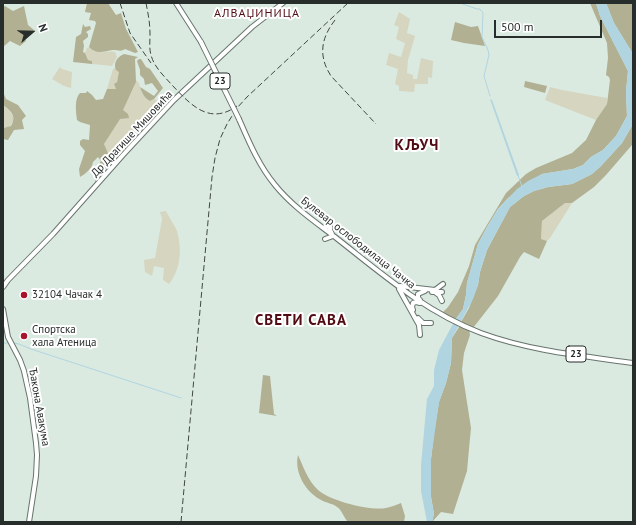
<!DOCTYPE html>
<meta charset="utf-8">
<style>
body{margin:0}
#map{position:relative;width:636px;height:525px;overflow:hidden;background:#daeae1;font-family:"PT Sans",sans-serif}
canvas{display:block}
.frame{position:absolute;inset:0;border:4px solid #272d2a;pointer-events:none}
.north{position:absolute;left:12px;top:12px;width:40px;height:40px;-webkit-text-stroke:3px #fff;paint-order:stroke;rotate:70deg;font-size:11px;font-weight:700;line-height:16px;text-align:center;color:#272d2a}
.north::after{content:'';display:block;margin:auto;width:14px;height:18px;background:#272d2a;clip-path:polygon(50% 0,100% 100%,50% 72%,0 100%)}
.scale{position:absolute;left:494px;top:20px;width:108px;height:18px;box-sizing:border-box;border:2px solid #272d2a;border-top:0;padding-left:5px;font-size:12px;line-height:14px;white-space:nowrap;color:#272d2a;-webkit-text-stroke:3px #fff;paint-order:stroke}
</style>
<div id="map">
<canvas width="636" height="525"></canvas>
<div class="frame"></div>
<div class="north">N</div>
<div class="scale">500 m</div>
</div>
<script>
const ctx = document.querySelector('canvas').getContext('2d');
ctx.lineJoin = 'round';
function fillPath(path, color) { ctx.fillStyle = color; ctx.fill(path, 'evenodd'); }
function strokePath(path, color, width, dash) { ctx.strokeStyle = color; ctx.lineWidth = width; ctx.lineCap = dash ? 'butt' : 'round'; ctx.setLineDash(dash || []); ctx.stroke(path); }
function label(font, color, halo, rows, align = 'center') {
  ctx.font = font + ' "PT Sans",sans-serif'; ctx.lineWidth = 4; ctx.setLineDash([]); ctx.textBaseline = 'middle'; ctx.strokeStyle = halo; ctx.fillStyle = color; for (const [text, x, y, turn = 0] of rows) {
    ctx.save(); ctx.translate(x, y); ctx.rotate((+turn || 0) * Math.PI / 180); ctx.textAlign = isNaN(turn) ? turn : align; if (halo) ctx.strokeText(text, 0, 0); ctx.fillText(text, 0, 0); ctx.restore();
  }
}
const green = new Path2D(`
 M 399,12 L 410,19 L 407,33 L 415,36 L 408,60 L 407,73 L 413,75 L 413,79 L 417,79 L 421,58 L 433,61 L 432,78 L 428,77 L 428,84 L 415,84 L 414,92 L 399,91 L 399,86 L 395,84 L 398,69 L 386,65 L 389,53 L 401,57 L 405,43 L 396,39 L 399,27 L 394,25 Z
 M 89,47 C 97,55 106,50 115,52 L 117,57 L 112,66 L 92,64 L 92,61 L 88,60 L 85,53 L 87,48 Z
 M 60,67 L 62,69 L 72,72 L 71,88 L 64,86 L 52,79 Z
 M 115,68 L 120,72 L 115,86 L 116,89 L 107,89 L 113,69 Z
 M 136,80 L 139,83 C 140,89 145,99 150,101 L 154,99 L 159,101 L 156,104 L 159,109 L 120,152 L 114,155 L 108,153 L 104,144 L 134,87 Z
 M 550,87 L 562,90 L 607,98 L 607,104 L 596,120 L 545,100 Z
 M 3,105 C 11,112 18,118 9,127 L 3,127 Z
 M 565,203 L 572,203 L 550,238 L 547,241 L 541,239 L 542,221 Z
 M 166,211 C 169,217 175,226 177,231 C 182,249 181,269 169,284 L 163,280 L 164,268 L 154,266 L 152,276 L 145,272 L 144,260 L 155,258 L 162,219 L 160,212 Z`);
const forest = new Path2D(`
 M 87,3 L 108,3 L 116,15 L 121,13 L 126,29 L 138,52 L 135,53 L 125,49 C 121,52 118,50 113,50 C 104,51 96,55 89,47 L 96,23 L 95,21 L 89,20 L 91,13 L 85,12 Z
 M 590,3 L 596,3 L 600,16 L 628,71 L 626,91 L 627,116 L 616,136 L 603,150 L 591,157 L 583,165 L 573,169 L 542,174 L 508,198 L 498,209 L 487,227 L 478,244 L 467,283 L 466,295 L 463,309 L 455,320 L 442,313 L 448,307 L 458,292 L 469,266 L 475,245 L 506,193 L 526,174 L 536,168 L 572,153 L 586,140 L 596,120 L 607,104 L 610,80 L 609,77 L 606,75 L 608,58 L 607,43 Z
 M 606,3 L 633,3 L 633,54 L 614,23 Z
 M 5,6 L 13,11 L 24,6 L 28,25 L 34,30 L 30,35 L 27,36 L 25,39 L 26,41 L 20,46 L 10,41 L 3,47 L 3,7 Z
 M 455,22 L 471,27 L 478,26 L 485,46 L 464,43 L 451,40 Z
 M 83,24 L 85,27 L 90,26 L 91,29 L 86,32 L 88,34 L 88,37 L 83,41 L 84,46 L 83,52 L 85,53 L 88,60 L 92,61 L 92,64 L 73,62 L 76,37 L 81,34 Z
 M 124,54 L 138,57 L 135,59 L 136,82 L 123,110 L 128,114 L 129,118 L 120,119 L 104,144 L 108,153 L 116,156 L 95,182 L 95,175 L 99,170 L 97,167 L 101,161 L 98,157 L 93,162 C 92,169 85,174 80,177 L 79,169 L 85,151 L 80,145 L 80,141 L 83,139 L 89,140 L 90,125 L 80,122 L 77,120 C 76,112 74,99 80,93 L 86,93 L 87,91 L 92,95 L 96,100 L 103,99 L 107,89 L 116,89 L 114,84 L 117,82 L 119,72 L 116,70 C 113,63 117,57 124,54 Z
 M 139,59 L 141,59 L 146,67 L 150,69 L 163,88 L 154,99 L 150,101 C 145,99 142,93 140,87 L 154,96 L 158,91 L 152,83 L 145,85 L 144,79 L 140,75 L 140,70 L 137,61 Z
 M 525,81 L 547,86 L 545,93 L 524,87 Z
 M 3,92 L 6,99 L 18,105 L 26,116 L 22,120 L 24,129 L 14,130 L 8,140 L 3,139 L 3,128 L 11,126 C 17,116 11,111 3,105 Z
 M 633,124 L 633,141 L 632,145 L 606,175 L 594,187 L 572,203 L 565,203 L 542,221 L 541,239 L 547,241 L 539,259 L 524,252 L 520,257 L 498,296 L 473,328 L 461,322 L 469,308 L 478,285 L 480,272 L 487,250 L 510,207 L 524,196 L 534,191 L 548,187 L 572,184 L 592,174 L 601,166 L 622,143 Z
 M 462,326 L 469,329 L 470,335 L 464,353 L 462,370 L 471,428 L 469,449 L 467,471 L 453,514 L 441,512 L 432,522 L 434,514 L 431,497 L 431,459 L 434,433 L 439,402 L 446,383 L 451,363 L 452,338 L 459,327 Z
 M 263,375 L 270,376 L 274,414 L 277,416 L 259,413 Z
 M 298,455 C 303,466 308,481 318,490 C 330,501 370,511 386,508 C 391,507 396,505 401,503 L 405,516 L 404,522 L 348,522 C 344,518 342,510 337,507 C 334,504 327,503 323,501 C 306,493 294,473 298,455 Z`);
const water = new Path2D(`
 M 596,3 L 606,3 L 614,23 L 633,54 L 633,124 L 622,143 L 601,166 L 592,174 L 572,184 L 548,187 L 534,191 L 524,196 L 510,207 L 496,233 L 487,250 L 480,272 L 478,285 L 473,299 L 452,338 L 451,363 L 446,383 L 439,402 L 431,459 L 431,497 L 434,514 L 432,522 L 427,522 L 421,491 L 421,465 L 427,399 L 434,386 L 434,370 L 439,350 L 455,320 L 463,309 L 466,295 L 467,283 L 478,244 L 487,227 L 498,209 L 517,189 L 528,181 L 542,174 L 573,169 L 583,165 L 591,157 L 603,150 L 616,136 L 627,116 L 626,91 L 628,71 L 600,16 Z
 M 490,99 L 492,100 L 519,175 L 517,176 Z`);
const stream = new Path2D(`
 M 460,3 L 477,9 L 480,9 L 483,13 L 482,37 L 488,50 L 489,55 L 484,76 L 490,96
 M 518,175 L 522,187
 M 3,343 L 10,343
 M 13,343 L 19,344 L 31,349 L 181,398`);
const major = new Path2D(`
 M 176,3 L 201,42
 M 239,119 C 249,142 259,166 275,185 C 292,206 314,221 335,237 C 381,273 425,312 481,333 C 530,351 583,356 633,363
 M 323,228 L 330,226 L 330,230 L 332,234
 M 325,239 L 333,236
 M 400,286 L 435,290 L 443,284
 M 3,287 L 8,280 L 53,234 L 123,155 L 174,100 L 252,27 L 283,3
 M 399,289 L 419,325 L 420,335
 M 432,292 L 442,292
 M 436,293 L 439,295 L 442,301
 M 420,300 L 418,298 L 418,294 L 425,291
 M 3,309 L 8,337 L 20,360 L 24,371 L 30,398 L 36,443 L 37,455 L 36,476 L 29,522
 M 413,310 L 412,307 L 413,303 L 416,302 L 420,303
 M 418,318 L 423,323 L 431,323`);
const rail = new Path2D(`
 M 120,3 L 130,33 L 151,63
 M 146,3 C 148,13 150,23 150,34 C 150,41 149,48 151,55 C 154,67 164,76 172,85 C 190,104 209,126 237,106
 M 335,20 C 321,38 318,56 331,76 L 376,124
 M 181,522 L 212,177 L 215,158 L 220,139 L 227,124 L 237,108 L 247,97 L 348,3`);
const majorBridge = new Path2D(`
 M 201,42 L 239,119`);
const markers = [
 [24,295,4,"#a9122b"],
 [24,336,4,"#a9122b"]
];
const shields = [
 [220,81,20],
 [576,354,20]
];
const shieldNames = [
 ["23",220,81],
 ["23",576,354]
];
const streetNames = [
 ["Др Драгише Мишовића",132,134,-47],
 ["Булевар ослободилаца Чачка",358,243,38],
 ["Ђакона Авакума",39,407,80]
];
const poiNames = [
 ["32104 Чачак 4",32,295],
 ["Спортска",32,330],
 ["хала Атеница",32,343]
];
const neighbourhoodNames = [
 ["АЛВАЏИНИЦА",257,14]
];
const districtNames = [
 ["КЉУЧ",417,146],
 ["СВЕТИ САВА",301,321]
];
fillPath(green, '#d6d5bf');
fillPath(forest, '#b1b092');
fillPath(water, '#b0d4e0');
strokePath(stream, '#b0d4e0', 1);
strokePath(major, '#68756e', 6);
strokePath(major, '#fff', 4);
strokePath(rail, '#3f4642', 1, [6, 3]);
strokePath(majorBridge, '#68756e', 6, []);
strokePath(majorBridge, '#fff', 4);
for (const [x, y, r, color] of markers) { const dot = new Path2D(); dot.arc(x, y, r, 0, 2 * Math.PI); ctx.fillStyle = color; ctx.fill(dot); strokePath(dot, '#fff', 1.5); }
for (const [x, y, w] of shields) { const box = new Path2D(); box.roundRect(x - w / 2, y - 8, w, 16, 3); ctx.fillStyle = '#fff'; ctx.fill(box); strokePath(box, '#272d2a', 1); }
label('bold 10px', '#272d2a', null, shieldNames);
label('11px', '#272d2a', '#fff', streetNames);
label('11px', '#272d2a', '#fff', poiNames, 'left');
ctx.letterSpacing = '1px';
label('12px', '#510b13', '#fff', neighbourhoodNames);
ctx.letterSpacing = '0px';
ctx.letterSpacing = '1px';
label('bold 15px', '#510b13', '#fff', districtNames);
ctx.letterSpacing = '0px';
</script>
